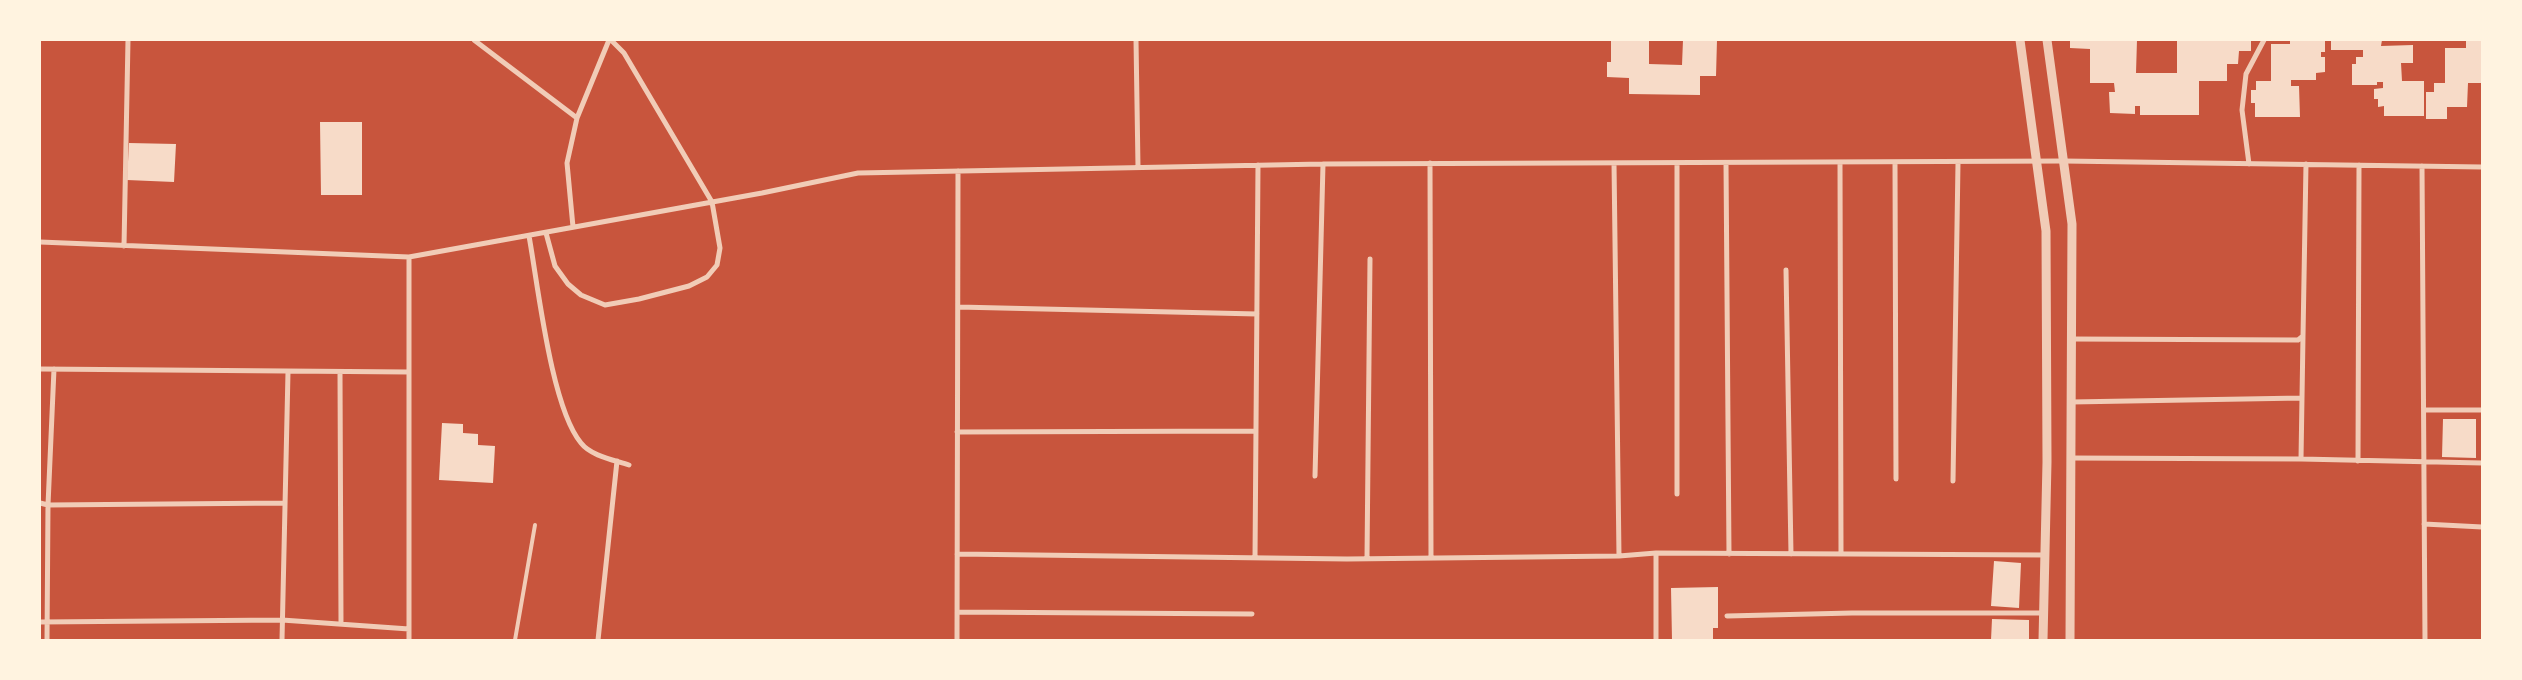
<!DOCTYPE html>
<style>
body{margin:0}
#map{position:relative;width:2522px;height:680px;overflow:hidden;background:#c8553d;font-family:"Roboto Condensed",sans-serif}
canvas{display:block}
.frame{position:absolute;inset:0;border:41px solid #fff3e0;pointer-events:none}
</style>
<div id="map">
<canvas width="2522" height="680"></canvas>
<div class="frame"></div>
</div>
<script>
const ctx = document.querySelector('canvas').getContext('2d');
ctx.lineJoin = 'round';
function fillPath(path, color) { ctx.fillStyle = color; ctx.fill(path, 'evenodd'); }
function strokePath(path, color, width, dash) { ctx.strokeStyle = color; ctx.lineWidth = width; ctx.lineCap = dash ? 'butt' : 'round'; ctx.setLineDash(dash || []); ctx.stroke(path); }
const building = new Path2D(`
 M 1611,40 L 1649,40 L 1649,64 L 1682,65 L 1683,40 L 1717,40 L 1716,76 L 1700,76 L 1700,95 L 1629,94 L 1629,78 L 1607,77 L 1607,62 L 1611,62 Z
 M 2070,40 L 2137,40 L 2136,73 L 2177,73 L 2177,40 L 2251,40 L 2251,51 L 2239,51 L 2238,64 L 2227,64 L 2227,81 L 2199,81 L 2199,115 L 2140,115 L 2140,106 L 2135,106 L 2135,114 L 2110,113 L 2109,92 L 2115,92 L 2114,83 L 2090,83 L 2090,49 L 2070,48 Z
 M 2290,40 L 2325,40 L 2325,52 L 2321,52 L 2321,57 L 2325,57 L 2325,72 L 2316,73 L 2316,80 L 2291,80 L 2291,86 L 2299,86 L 2300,117 L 2255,117 L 2255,103 L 2251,103 L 2251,90 L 2256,90 L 2256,81 L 2271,81 L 2271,44 L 2290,44 Z
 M 2331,40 L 2382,40 L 2381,46 L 2413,45 L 2413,63 L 2401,63 L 2402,81 L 2424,81 L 2424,116 L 2384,116 L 2384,106 L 2378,107 L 2378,99 L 2374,99 L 2374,89 L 2383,88 L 2383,82 L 2377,82 L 2377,85 L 2352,85 L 2352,64 L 2356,64 L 2356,57 L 2363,57 L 2363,50 L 2331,50 Z
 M 2466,40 L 2482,40 L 2482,83 L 2468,83 L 2467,107 L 2447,107 L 2447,119 L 2426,119 L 2426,92 L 2434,92 L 2434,83 L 2445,83 L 2445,48 L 2466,48 Z
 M 320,122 L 362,122 L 362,195 L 321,195 Z
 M 129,143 L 176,144 L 174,182 L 127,180 Z
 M 2443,419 L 2476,419 L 2476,458 L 2442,457 Z
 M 442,423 L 463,424 L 463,433 L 478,434 L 478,445 L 495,446 L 493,483 L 439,480 Z
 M 1994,561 L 2021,563 L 2019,608 L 1991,606 Z
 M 1718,587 L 1718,628 L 1713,628 L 1713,640 L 1672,640 L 1671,588 Z
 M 1992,619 L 2029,620 L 2029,640 L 1991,640 Z`);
const service = new Path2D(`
 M 515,640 L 535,525`);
const minor = new Path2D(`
 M 474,40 L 577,118
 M 1136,40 L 1138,167
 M 1430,163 L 1431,558
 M 1614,163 L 1619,556
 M 1726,163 L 1729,554
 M 1840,163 L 1841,553
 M 1895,163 L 1896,479
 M 2249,164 L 2242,110 L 2246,74 L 2264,40
 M 2422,166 L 2425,640
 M 573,227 L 567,163 L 577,118 L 609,40
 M 546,233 L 555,266 L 568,284 L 581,295 L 605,305 L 639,299 L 689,286 L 707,277 L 717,265 L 720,248 L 712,202 L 624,53 L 611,40
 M 529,236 C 538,285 551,407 581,443 C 591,456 614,460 629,465
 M 40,242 L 409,257 L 762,193 L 858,173 L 1323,164 L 2064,161 L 2482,167
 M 124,246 L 128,40
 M 1786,270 L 1791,554
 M 958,307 L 1257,314
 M 2071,339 L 2298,340 L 2303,336 L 2306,164
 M 40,369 L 409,372
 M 340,372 L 341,624
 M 2071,402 L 2302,398
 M 2424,410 L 2482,410
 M 957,432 L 1256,431
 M 2070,458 L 2301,459 L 2482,463
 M 2301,459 L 2303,336
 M 2358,461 L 2359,165
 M 1315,476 L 1323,164
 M 1953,481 L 1958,163
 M 1677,494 L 1677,163
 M 40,503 L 48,505 L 285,503
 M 2424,524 L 2482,527
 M 1656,553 L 1656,640
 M 957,554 L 1347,559 L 1619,556 L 1656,553 L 2045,555
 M 1255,558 L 1258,165
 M 1367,558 L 1370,259
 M 957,612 L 1252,614
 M 1727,616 L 1852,613 L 2044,613
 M 40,622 L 282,620 L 409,629
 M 47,640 L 48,505 L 54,369
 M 282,640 L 288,372
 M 409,640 L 409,257
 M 598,640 L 617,461
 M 957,640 L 958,171`);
const tertiary = new Path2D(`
 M 2020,40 L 2046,231 L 2047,462 L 2043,640
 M 2047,40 L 2072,224 L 2070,640`);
fillPath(building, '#f7dbc8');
strokePath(service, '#f1ccb7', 4);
strokePath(minor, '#f1ccb7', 5);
strokePath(tertiary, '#f1ccb7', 9);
</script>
